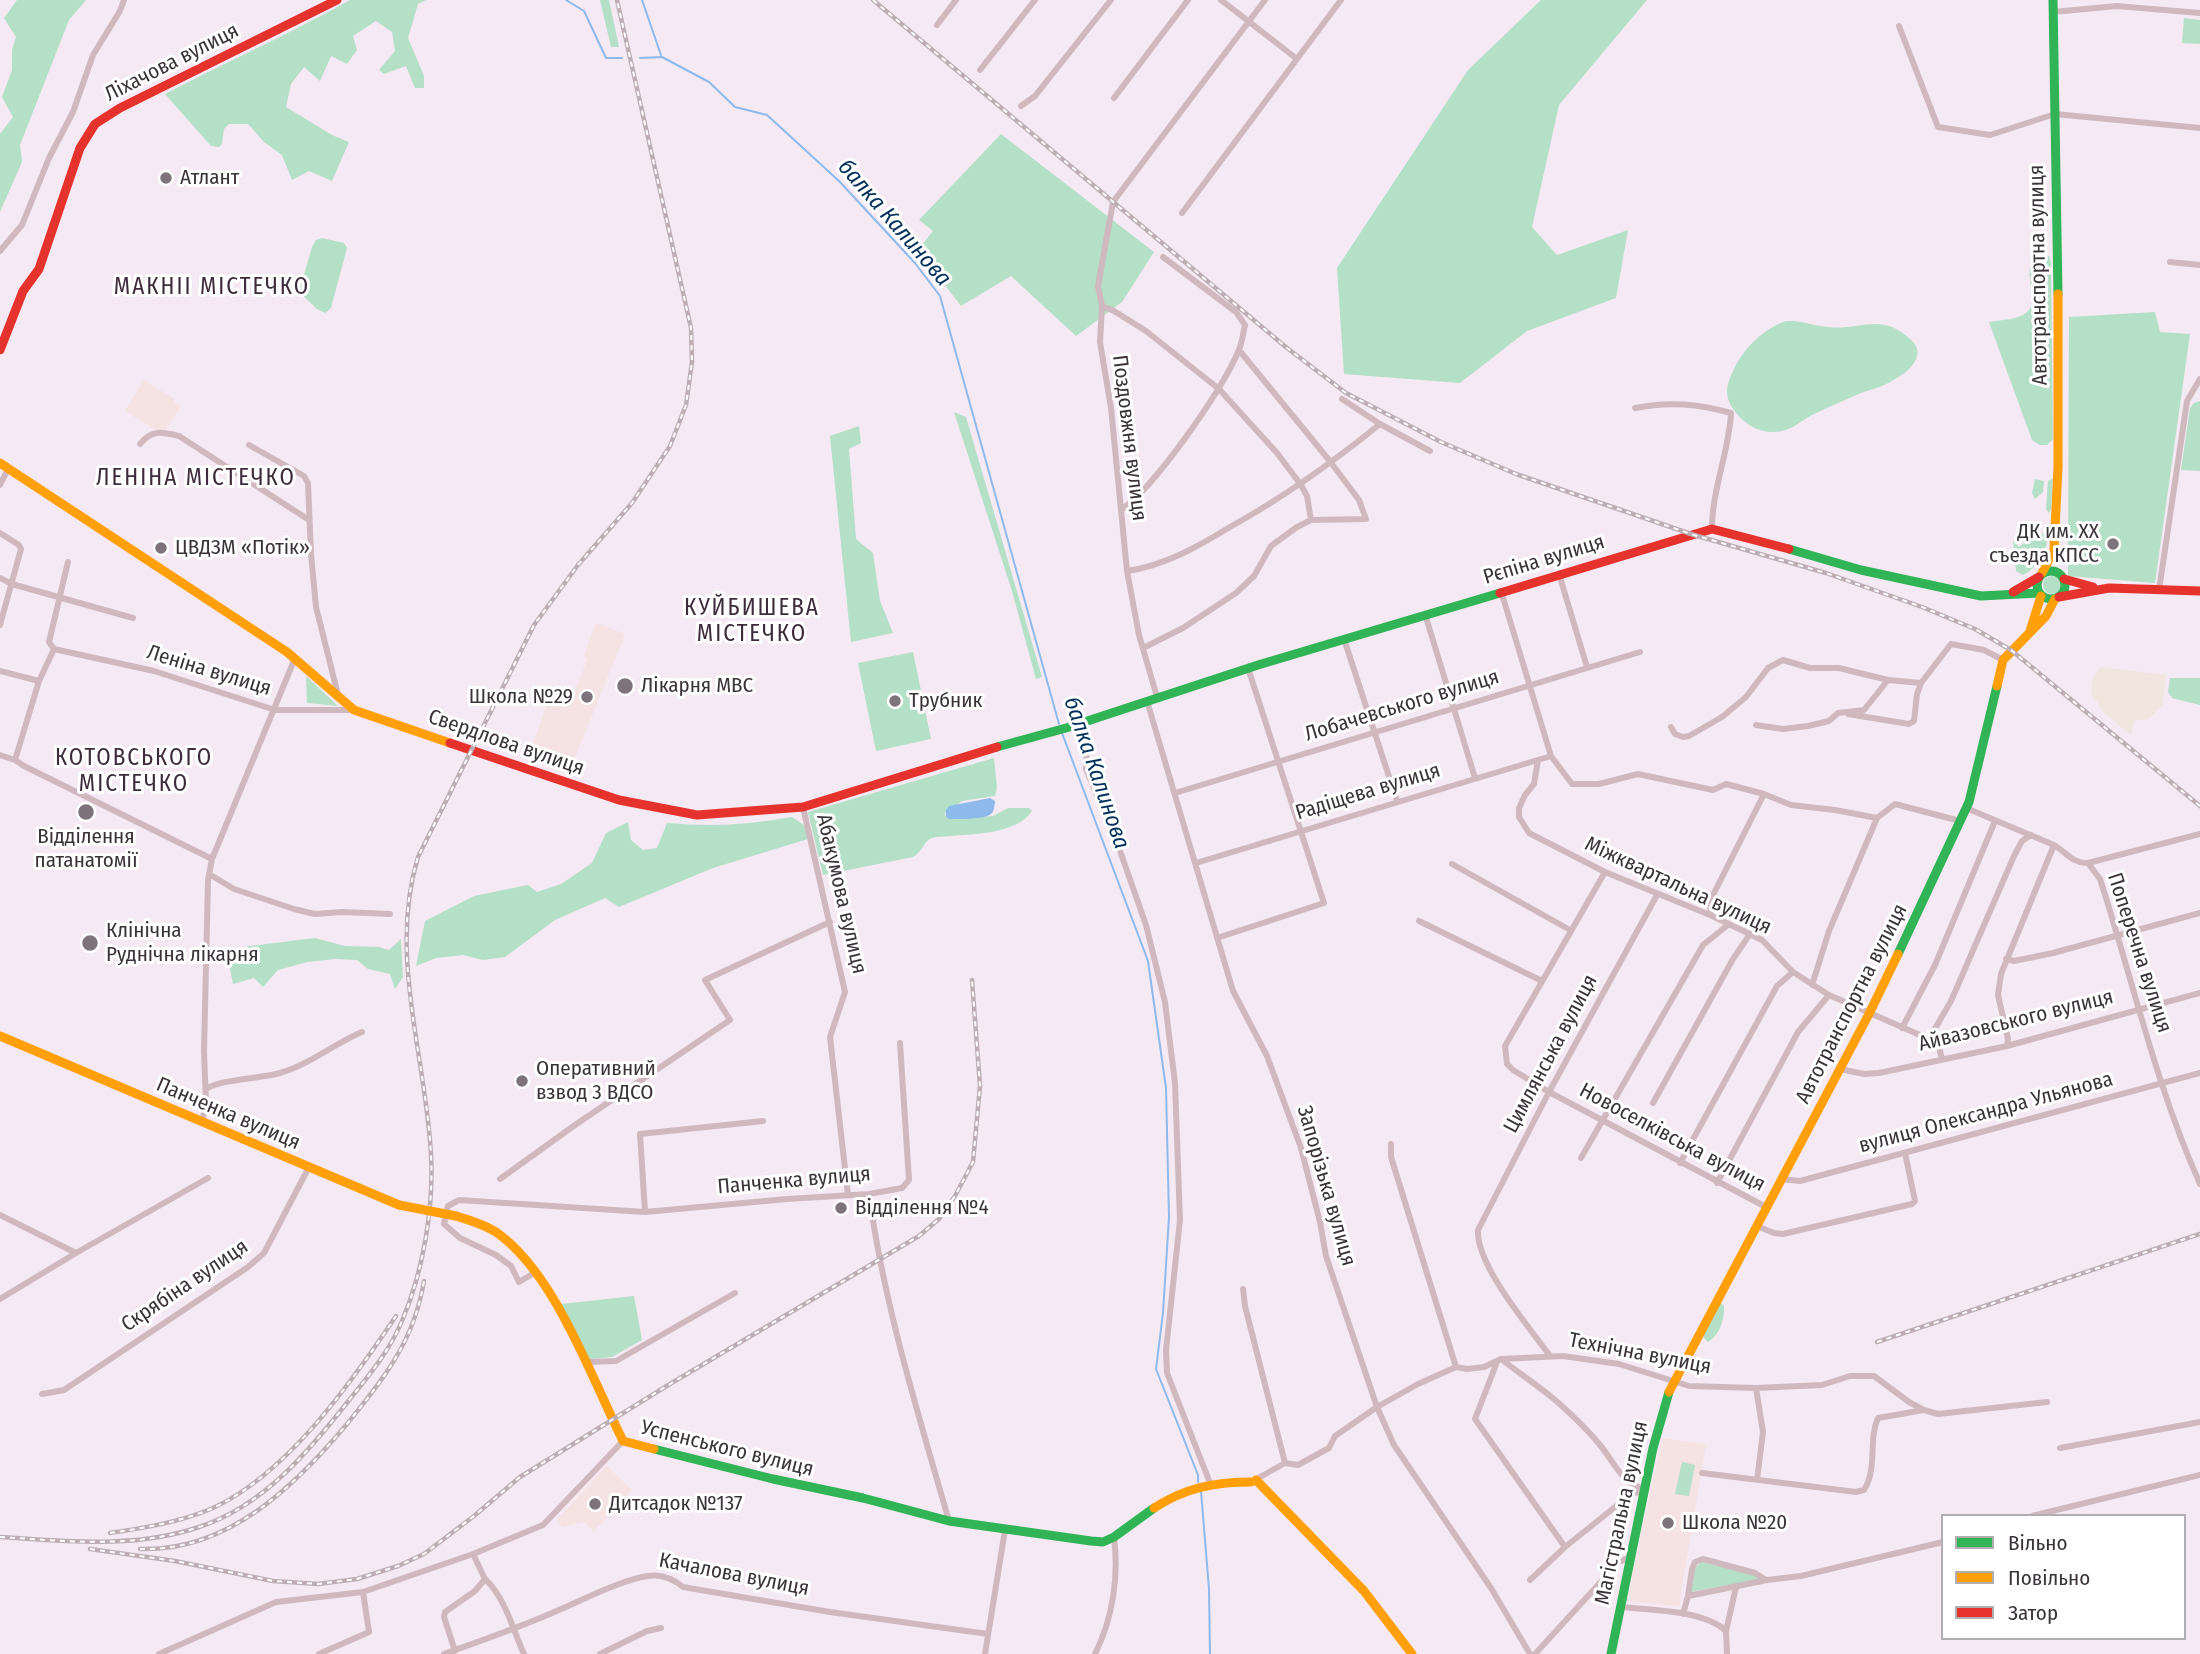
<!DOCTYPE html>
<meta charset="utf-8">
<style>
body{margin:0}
#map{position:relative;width:2200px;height:1654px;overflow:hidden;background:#f5e9f4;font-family:"Fira Sans Condensed",sans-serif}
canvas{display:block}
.legend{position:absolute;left:1941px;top:1514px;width:245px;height:126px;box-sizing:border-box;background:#fff;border:2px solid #b1adb0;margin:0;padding:9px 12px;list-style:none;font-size:21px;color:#3b333a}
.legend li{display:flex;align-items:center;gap:14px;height:35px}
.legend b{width:35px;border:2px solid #b1adb0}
</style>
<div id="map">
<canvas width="2200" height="1654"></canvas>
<ul class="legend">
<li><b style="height:9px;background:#30b455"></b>Вільно</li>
<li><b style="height:9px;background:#ff9f0a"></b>Повільно</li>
<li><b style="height:9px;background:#e5322d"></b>Затор</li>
</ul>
</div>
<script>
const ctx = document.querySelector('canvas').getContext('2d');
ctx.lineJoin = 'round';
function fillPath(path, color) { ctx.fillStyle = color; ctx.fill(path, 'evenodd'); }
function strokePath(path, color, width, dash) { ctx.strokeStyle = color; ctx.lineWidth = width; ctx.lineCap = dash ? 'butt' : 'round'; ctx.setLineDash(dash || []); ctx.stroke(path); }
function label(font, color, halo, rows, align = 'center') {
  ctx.font = font + ' "Fira Sans Condensed",sans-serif'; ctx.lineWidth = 6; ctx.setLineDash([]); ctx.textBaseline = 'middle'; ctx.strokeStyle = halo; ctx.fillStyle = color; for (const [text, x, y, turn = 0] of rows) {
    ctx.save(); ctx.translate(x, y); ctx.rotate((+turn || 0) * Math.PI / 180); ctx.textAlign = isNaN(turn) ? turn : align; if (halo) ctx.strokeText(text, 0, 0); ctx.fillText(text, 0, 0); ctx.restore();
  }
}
const commercial = new Path2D(`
 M 2101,667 L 2166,675 L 2162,705 L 2148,719 L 2135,720 L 2131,735 L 2104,713 L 2091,693 L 2093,677 Z`);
const education = new Path2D(`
 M 144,380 L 175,399 L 174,402 L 181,406 L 165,431 L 156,430 L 125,411 Z
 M 596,623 L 625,634 L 568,775 L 527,759 L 551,694 L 571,701 L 588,658 L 584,656 Z
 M 1662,1438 L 1706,1444 L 1679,1606 L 1627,1601 Z
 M 607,1466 L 632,1490 L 594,1531 L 585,1522 L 562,1527 L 557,1519 Z`);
const green = new Path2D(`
 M 17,0 L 86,0 L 69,20 L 20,145 L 22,162 L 0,212 L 0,134 L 13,117 L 2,97 L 12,70 L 12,50 L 16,37 L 4,18 Z
 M 350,0 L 426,0 L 418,4 L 408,38 L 424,76 L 424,88 L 415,88 L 406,66 L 384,74 L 379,70 L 395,51 L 392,32 L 376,21 L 353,36 L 357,50 L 347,64 L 331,56 L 320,81 L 304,67 L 291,84 L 286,107 L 332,135 L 349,142 L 332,181 L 309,171 L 292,180 L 282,155 L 264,142 L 248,124 L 229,124 L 224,129 L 222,144 L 219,147 L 211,146 L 165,94 C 226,62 290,34 350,0 Z
 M 600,0 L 609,0 L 619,47 L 611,47 Z
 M 1541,0 L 1647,0 L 1559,105 L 1532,227 L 1557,255 L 1628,230 L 1616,298 L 1527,331 L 1460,383 L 1344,374 L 1337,268 L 1468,70 Z
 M 2184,18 L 2200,20 L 2200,44 L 2182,43 Z
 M 1001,134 L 1154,252 L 1122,302 L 1076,336 L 1011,276 L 961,306 L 918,250 L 933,231 L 919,220 Z
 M 322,238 L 344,243 L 347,248 L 331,308 L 325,313 L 317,309 L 299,292 L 312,247 L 316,240 Z
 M 2045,255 L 2049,256 L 2051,263 L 2053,439 L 2047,445 L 2040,445 L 2032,440 L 1989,322 C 2000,320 2018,320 2027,312 C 2045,297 2012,265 2045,255 Z
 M 2155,312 L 2160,332 L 2190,334 L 2155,583 L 2068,576 L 2069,317 Z
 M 1786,321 C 1801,320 1814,326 1828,327 C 1859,331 1880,312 1909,338 C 1915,343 1919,349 1917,356 C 1915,366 1904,374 1895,379 C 1885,386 1873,389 1861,393 C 1845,400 1828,407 1812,415 C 1799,422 1790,432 1774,432 C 1757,432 1744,424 1734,410 C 1724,396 1726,386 1733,371 C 1743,349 1763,329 1786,321 Z
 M 2200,401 L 2200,471 L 2181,470 L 2190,408 L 2194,403 Z
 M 954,412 L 966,417 L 1042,677 L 1036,679 L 1012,591 Z
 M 859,426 L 861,443 L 849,449 L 856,539 L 873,553 L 880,601 L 893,633 L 851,642 L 830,436 Z
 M 2053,478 L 2051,510 L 2049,513 L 2046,509 L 2048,481 Z
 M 2035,479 L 2044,481 L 2043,492 L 2035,499 L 2032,493 Z
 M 2024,532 L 2048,534 C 2047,551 2039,567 2023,575 L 2016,571 L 2013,540 L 2019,547 L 2030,538 Z
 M2043 585a9 9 0 1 1 18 0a9 9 0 1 1-18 0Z
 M 913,652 L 931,739 L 876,751 L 858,663 Z
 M 306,676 L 338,706 L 307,703 Z
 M 2170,678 L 2200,678 L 2200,705 L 2172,698 L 2168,692 Z
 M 994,758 L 997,788 L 995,796 L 962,801 L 945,813 L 946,817 L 949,819 L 993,816 L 1008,808 L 1029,808 L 1032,811 C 1017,834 974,834 949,836 C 943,837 937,836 932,838 C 923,841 923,852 913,857 L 823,875 L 808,812 Z
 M 792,817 L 805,826 L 808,839 L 713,868 L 619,907 L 605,898 L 555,920 L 505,957 L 483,960 L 463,955 L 436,958 L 416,966 L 425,921 L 474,896 L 528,885 L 537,892 L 561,884 L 592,863 L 606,833 L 628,822 L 631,840 L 643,850 L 657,848 L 667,823 C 714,827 746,825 792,817 Z
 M 315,938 L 345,946 L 379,947 L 389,950 L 401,939 L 403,977 L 395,989 L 390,974 L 368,969 L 357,960 L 335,959 L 307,962 L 278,970 L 263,987 L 254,978 L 233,984 L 226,949 Z
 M 634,1296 L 642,1340 L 612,1357 L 589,1359 L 561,1304 Z
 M 1720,1303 L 1724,1305 C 1725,1318 1720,1335 1708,1342 L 1703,1337 Z
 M 1682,1462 L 1695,1465 L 1689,1496 L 1675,1494 Z
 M 1702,1562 L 1755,1575 L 1760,1579 L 1691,1592 C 1692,1581 1691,1567 1702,1562 Z`);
const water = new Path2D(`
 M 990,798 L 995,801 C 995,803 994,811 992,813 C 987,820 958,819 949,819 L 946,817 L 946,810 L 949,806 Z`);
const stream = new Path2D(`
 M 566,0 L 584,11 L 606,58 L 622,58
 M 642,0 L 661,55
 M 640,58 L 662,57 L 709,82 L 735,107 L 767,115 L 839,181 L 915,263 L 940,296 L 1059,724
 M 1062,733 L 1148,961 L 1166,1088 L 1169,1217 L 1163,1313 L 1156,1369 L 1198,1475 L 1198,1482
 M 1201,1491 L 1209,1589 L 1210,1654`);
const street = new Path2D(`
 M 1221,0 L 1297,59
 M 2053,12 L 2117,6 L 2200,13
 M 937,25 L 956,0
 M 1899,26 L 1938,127 L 1990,135 L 2055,114 L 2200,128
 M 980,70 L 1035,0
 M 1114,98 L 1188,0
 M 1021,106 L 1035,96 L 1111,0
 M 1182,213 L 1341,0
 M 0,251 L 22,225 L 49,158 L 73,112 L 93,55 L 120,11 L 124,0
 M 2170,262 L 2200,265
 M 1102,306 L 1114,311 L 1146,331 L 1219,389 L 1277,453 L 1301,485 L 1307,496 L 1311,520
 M 1342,399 L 1380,424 L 1430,451
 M 1635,408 C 1669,401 1698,404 1731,413 C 1729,452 1712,489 1712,529
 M 140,444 C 152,429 162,432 179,436 L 309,520
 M 249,445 L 304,476 L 308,483 L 311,554 L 316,607 L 338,695
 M 0,485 L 8,469
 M 1121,510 C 1154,488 1223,389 1238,352 C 1242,344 1243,334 1245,325 L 1236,312 L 1163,257
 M 0,533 L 19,545 L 21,549 L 0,625
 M 1127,571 C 1164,566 1199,546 1230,527 C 1284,497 1332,463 1380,424
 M 1559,574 L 1587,667
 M 0,578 L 12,584 L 133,618
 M 2159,590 L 2187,401 L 2200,379
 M 1501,591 L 1551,756 L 1572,784 L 1599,784 L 1638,774 L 1713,790 L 1726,784 L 1764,794 L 1791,805 L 1835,810 L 1877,818 L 1895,804 L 1960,821
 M 1425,614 L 1475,778
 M 1344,639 L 1397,801
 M 1143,648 L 1183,628 L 1236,593 L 1254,576 L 1271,546 L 1297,527 L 1311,520 L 1366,519 L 1359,500 L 1329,460 L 1239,350
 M 54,649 L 154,671 L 275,710 L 352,710
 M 54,649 L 49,642 L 68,562
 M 0,671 L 39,681
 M 1157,697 L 1139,635 L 1127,571 L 1111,408 L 1100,342 L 1102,306 L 1098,286 L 1113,202 L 1265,0
 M 1147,701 L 1233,991 L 1267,1056 L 1301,1148 L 1320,1222 L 1326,1256 L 1377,1407 L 1394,1445 L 1491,1588 L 1530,1654
 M 1848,714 L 1909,724 L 1914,721 L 1917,694 L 1921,683
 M 1081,722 L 1087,743 L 1086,769 L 1119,848 L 1146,925 L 1165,1002 L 1175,1083 L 1180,1220 L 1166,1350 L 1167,1373 L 1210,1483
 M 1756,725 L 1783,729 L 1808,726 L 1829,721 L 1838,713 L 1864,710 L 1888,680 L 1921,683 L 1951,644 L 1984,650 L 2003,660
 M 1671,727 L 1675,734 L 1683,737 L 1689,736 L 1722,717 L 1746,697 L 1768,668 L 1783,660 L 1810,668 L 1839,668 L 1888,680
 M 0,755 L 15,760 L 24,766 L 212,859
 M 15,760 L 39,681 L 54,649
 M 1538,760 L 1534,784 L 1525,795 L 1519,808 L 1519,817 L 1529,833 L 1605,872 L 1710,915 L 1762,940 L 1793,972 L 1829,995 L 1938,1043 L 1942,1059
 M 1175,793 L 1640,652
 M 803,807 L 845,992 L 830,1037 L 848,1195
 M 1966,808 L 2054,845 C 2066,852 2073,864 2088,863 L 2100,879 C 2133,981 2156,1086 2200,1184
 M 1196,863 L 1551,756
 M 2088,863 L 2200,834
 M 1452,864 L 1570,930
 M 1605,872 L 1505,1046 L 1507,1064 L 1513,1070 L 1549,1092 L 1766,1207
 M 209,874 L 234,889 L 294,909 L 315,914 L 342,912 L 390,914
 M 1710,915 L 1711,899 L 1764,794
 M 1419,921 L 1542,981
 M 1217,938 L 1324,903 L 1248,668
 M 2006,959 L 2014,961 L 2053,953 L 2200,913
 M 1812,985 L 1829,931 L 1877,818
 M 1902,1028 L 1935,965 L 1995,821
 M 1929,1039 L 1951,1001 L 2014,856 L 2022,841 L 2031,835
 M 2007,1046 L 2008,1039 L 1998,995 L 2001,974 L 2054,845
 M 1840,1069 L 1864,1074 L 1879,1073 L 2007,1046 L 2200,993
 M 206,1089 C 221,1079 259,1079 280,1073 C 309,1065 335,1043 362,1032
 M 1653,1103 L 1733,959 L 1750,934
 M 202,1122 L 206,1103 L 204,1051 L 208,880 L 212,859 L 295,658
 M 1391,1144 L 1391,1157 L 1456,1367
 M 1581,1158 L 1703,945 L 1729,924
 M 1680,1163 L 1777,986 L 1793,972
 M 500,1179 L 575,1125 L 730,1020 L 705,980 L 830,922
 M 1781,1179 L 1800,1181 L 2200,1073
 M 1717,1183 L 1798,1032 L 1829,995
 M 869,1194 C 884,1305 918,1413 949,1521
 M 645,1212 L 640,1134 L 763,1121
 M 0,1215 L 76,1253
 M 1757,1226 L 1774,1233 L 1783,1234 L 1912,1204 L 1915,1201 L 1905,1153
 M 536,1272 L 519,1282 L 511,1266 L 496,1255 L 460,1238 L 444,1224 L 448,1206 L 459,1200 L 645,1212 L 787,1199 L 869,1194 L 902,1188 L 909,1180 L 900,1043
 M 1243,1289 L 1245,1306 L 1285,1463
 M 0,1299 L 76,1253 L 208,1178
 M 1550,1356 C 1529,1327 1476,1265 1478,1230 L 1549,1092 L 1657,895
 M 1501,1359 C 1519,1373 1537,1385 1554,1399 C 1570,1413 1587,1429 1600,1445 C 1615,1463 1620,1482 1645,1489
 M 586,1362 L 616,1361 L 735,1293
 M 1497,1362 L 1475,1419 L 1565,1547
 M 1756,1388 L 1763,1432 L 1757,1480
 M 42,1394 L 64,1390 L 248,1267 L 264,1253 L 309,1167
 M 2060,1448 L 2200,1422
 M 1702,1473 L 1856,1492 L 1864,1490 C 1878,1468 1868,1439 1878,1418 L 1924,1410
 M 1253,1481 L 1285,1463 L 1298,1465 L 1329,1448 L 1335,1436 L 1377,1407 L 1418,1384 L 1456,1367 L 1467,1369 L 1484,1367 L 1501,1359 L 1563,1356 L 1619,1364 L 1689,1386 L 1756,1388 L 1822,1385 L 1850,1376 L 1874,1376 L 1909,1402 L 1924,1410 L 1938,1414 L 2047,1402
 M 2032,1516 L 2200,1475
 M 485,1579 C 505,1597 513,1630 524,1654
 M 1530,1580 L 1565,1547 L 1630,1495 L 1643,1490
 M 1688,1596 L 1692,1569 L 1695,1562 L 1703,1559 L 1755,1573 L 1766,1580
 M 1621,1607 C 1650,1610 1704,1610 1726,1631 L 1727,1654
 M 1683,1614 L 1688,1596 L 1767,1580 L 1801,1576 L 1943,1542
 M 1726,1631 L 1736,1587
 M 455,1651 L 444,1617 L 445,1612 L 475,1591 L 485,1579 L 473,1554
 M 159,1654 L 276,1602 L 363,1592 L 473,1554 L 543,1525 L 623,1441
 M 319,1654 L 369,1632 L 363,1592
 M 444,1654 C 483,1640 524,1626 561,1609 C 584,1599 624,1579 648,1576 C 661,1574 672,1578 683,1587 L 830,1612 L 988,1634
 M 600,1654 L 647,1631 L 661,1628
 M 985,1654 L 1005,1530
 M 1095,1654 C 1113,1618 1119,1576 1114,1537
 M 1535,1654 L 1619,1562 L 1630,1557`);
const fast = new Path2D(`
 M 2053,0 L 2058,294
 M 1789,549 L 1861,570 L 1981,596 L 2039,593
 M2037 585a14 14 0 1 1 28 0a14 14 0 1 1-28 0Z
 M 997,747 L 1066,728 L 1258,665 L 1500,593
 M 1898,954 L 1969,802 L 1997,686
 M 654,1449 L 773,1479 L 863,1498 L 949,1521 L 1091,1541 L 1103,1542 L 1114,1537 L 1154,1508
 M 1611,1654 L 1653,1448 L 1669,1392`);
const slow = new Path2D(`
 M 0,463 L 287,652 L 354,710 L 450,743
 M 2042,573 L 2054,550 L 2058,468 L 2058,294
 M 2030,631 L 2041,596
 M 1997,686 L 2003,660 L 2046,616 L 2055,599
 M 0,1036 L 399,1205
 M 456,1216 C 469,1220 484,1224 496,1232 C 555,1273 591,1377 623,1441 L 654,1449
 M 1669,1392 L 1869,1014 L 1898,954
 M 1256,1480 L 1364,1591 L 1412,1654
 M 1154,1508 C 1185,1488 1214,1482 1251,1482`);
const jam = new Path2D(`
 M 0,350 L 23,291 L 39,269 L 80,148 L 95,124 L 120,108 L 337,0
 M 2064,579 L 2093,587
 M 2013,592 L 2039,577
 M 1500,593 L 1712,529 L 1789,549
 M 2059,597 L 2109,588 L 2200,591
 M 450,743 L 619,800 L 697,815 L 803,807 L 997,747`);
const rail = new Path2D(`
 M 873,0 L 1287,348 L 1346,393 L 1441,442 L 1516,474 L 1694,535 L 1826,573 L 1922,607 L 1975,629 L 2011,650 L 2200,806
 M 1877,1342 L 2200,1234
 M 110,1533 C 144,1528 181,1522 213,1508 C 287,1474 351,1383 396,1316
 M 0,1537 C 66,1541 135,1549 199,1527 C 264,1506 309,1451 350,1399 C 370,1374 390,1350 402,1321 C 423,1272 434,1208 431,1155 C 426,1056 388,956 418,857 L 534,625 L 578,565 L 632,503 L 670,446 L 686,405 L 692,362 L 691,328 L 617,0
 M 90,1549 L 175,1561 L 273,1581 L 318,1584 L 357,1579 L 398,1566 L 424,1554 L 474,1516 L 520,1477 L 665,1387 L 919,1236 L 939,1219 L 955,1196 L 973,1162 L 980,1086 L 972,980
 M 140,1549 C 228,1552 295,1486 347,1424 C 385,1377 414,1341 424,1281`);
const slowBridge = new Path2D(`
 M 399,1205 L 456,1216`);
const markers = [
 [166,178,7,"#7c737b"],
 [2113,544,7,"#7c737b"],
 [161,548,7,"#7c737b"],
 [625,686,9,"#7c737b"],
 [587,697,7,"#7c737b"],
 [895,701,7,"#7c737b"],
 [86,812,9,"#7c737b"],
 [90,943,9,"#7c737b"],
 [522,1081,7,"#7c737b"],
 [841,1208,7,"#7c737b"],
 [595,1504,7,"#7c737b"],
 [1668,1523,7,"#7c737b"]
];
const streetNames = [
 ["Ліхачова вулиця",172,63,-27],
 ["Автотранспортна вулиця",2039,275,-91],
 ["Поздовжня вулиця",1129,438,83],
 ["Рєпіна вулиця",1544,560,-17],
 ["Леніна вулиця",209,671,17],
 ["Лобачевського вулиця",1402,706,-17],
 ["Свердлова вулиця",506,743,19],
 ["Радіщева вулиця",1368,792,-17],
 ["Міжквартальна вулиця",1678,886,25],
 ["Абакумова вулиця",841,894,77],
 ["Поперечна вулиця",2139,953,72],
 ["Автотранспортна вулиця",1852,1004,-63],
 ["Айвазовського вулиця",2016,1021,-14],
 ["Цимлянська вулиця",1551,1054,-62],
 ["вулиця Олександра Ульянова",1986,1113,-15],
 ["Панченка вулиця",228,1114,23],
 ["Новоселківська вулиця",1672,1138,28],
 ["Панченка вулиця",794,1181,-5],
 ["Запорізька вулиця",1326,1186,74],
 ["Скрябіна вулиця",185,1286,-34],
 ["Технічна вулиця",1640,1354,11],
 ["Успенського вулиця",727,1449,14],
 ["Магістральна вулиця",1622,1513,-78],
 ["Качалова вулиця",734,1575,11]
];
const poiNames = [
 ["Атлант",180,178],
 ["ДК им. XX",2099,532,"right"],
 ["съезда КПСС",2099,556,"right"],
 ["ЦВДЗМ «Потік»",175,548],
 ["Лікарня МВС",641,686],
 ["Школа №29",573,697,"right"],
 ["Трубник",909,701],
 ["Відділення",86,837,"center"],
 ["патанатомії",86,861,"center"],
 ["Клінічна",106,931],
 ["Руднічна лікарня",106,955],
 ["Оперативний",536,1069],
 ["взвод 3 ВДСО",536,1093],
 ["Відділення №4",855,1208],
 ["Дитсадок №137",609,1504],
 ["Школа №20",1682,1523]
];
const waterNames = [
 ["балка Калинова",894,223,49],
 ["балка Калинова",1096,773,71]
];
const neighbourhoodNames = [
 ["МАКНІІ МІСТЕЧКО",212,288],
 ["ЛЕНІНА МІСТЕЧКО",196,479],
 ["КУЙБИШЕВА",752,609],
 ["МІСТЕЧКО",752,635],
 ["КОТОВСЬКОГО",134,759],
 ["МІСТЕЧКО",134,785]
];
fillPath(commercial, '#f2e4df');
fillPath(education, '#f5e2e2');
fillPath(green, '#b3e0c6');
fillPath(water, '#8db9ec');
strokePath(stream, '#8db9ec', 2);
strokePath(street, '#d0b9be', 6);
strokePath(fast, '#30b455', 9);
strokePath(slow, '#ff9f0a', 9);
strokePath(jam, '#e5322d', 9);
strokePath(rail, '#bdaeb3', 4.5);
strokePath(rail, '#fff', 2, [5]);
strokePath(slowBridge, '#ff9f0a', 9);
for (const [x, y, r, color] of markers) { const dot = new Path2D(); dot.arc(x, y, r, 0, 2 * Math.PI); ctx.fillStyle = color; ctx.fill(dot); strokePath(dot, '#fff', 2.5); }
label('21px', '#3b333a', '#fff', streetNames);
label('21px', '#3b333a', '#fff', poiNames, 'left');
label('italic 23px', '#00315b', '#fff', waterNames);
ctx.letterSpacing = '2px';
label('23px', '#3d2c3c', '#fff', neighbourhoodNames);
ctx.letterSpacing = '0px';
</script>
